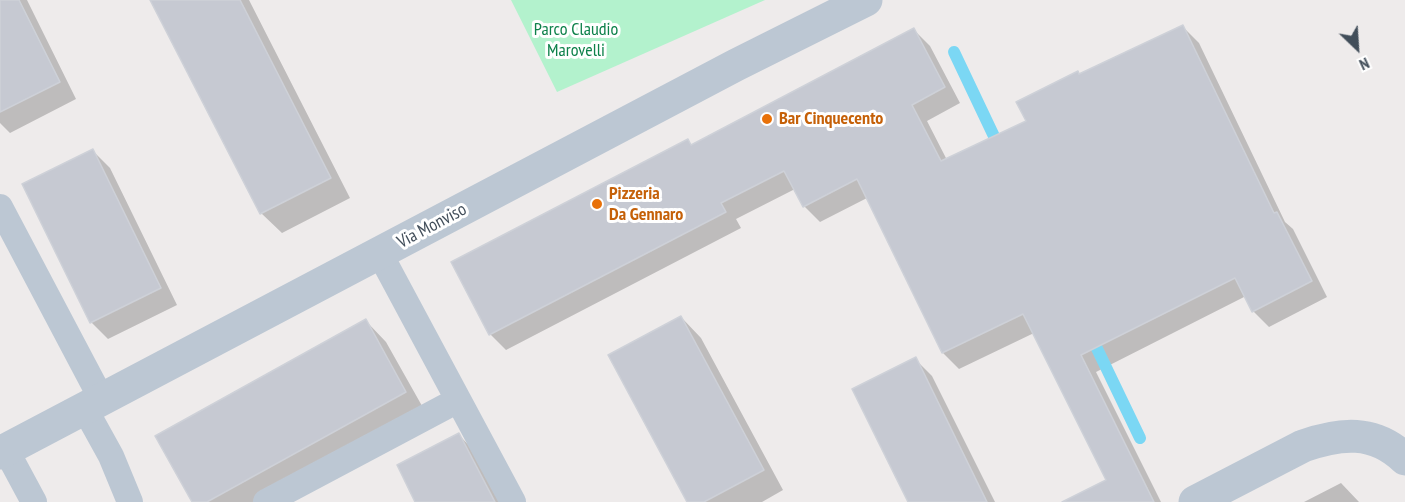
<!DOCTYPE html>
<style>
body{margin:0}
#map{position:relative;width:1405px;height:502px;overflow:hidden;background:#eeebeb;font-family:"PT Sans Narrow",sans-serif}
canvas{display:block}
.north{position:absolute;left:1327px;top:18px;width:60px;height:60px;-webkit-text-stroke:4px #fff;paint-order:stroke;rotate:155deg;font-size:16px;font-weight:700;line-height:24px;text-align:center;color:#424e5a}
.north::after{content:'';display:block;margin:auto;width:21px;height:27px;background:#424e5a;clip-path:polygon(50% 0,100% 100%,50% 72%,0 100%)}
</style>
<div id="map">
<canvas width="1405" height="502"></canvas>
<div class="north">N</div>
</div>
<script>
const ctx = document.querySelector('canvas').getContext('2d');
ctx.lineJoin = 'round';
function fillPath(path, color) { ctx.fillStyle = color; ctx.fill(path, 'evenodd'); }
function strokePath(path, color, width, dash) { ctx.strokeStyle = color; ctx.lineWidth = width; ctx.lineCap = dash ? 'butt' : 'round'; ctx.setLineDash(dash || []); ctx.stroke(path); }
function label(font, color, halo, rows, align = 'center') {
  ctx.font = font + ' "PT Sans Narrow",sans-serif'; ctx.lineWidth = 6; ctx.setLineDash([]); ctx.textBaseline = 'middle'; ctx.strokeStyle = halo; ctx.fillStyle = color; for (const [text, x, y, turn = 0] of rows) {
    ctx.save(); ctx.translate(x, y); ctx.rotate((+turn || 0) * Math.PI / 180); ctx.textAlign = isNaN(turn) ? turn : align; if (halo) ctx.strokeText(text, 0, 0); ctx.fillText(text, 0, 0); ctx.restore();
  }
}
const green = new Path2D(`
 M 511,0 L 765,0 L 557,92 Z`);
const shadow = new Path2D(`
 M 0,0 L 27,0 L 76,99 L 10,133 L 0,123 Z
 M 152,0 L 249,0 L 350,198 L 282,233 L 261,213 Z
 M 1183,27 L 1199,43 L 1285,222 L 1293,229 L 1327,297 L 1269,327 L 1253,311 L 1246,296 L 1096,372 L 1161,502 L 1065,502 L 1108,480 L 1034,333 L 959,369 L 943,353 L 867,198 L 820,222 L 804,206 L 795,189 L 736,219 L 741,228 L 506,350 L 490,334 L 688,141 L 693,146 L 914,30 L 930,46 L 960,103 L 927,121 L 947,160 L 1028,122 L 1080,76 Z
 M 93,151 L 110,168 L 177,305 L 108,339 L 91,322 Z
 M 681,317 L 701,338 L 783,490 L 762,502 L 689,502 Z
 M 366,321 L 386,342 L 426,413 L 264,502 L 194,502 Z
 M 915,359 L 932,376 L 995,502 L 910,502 Z
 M 459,435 L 479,456 L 504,502 L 417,502 Z
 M 1341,483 L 1359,502 L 1304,502 Z`);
const stream = new Path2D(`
 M 954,52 L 1001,151
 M 1090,334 L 1140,438`);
const building = new Path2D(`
 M 0,0 L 19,0 L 60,82 L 0,112 Z
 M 150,0 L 240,0 L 331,178 L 260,214 Z
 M 1183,25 L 1274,213 L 1277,212 L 1312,281 L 1252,312 L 1235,278 L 1081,355 L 1154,502 L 1062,502 L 1106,480 L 1023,314 L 942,353 L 857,179 L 803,207 L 784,171 L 721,203 L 726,212 L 489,335 L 451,262 L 688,139 L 691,145 L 914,28 L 945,87 L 912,105 L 941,161 L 1026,121 L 1016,102 L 1078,71 L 1079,74 Z
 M 93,149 L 161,288 L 90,323 L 22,184 Z
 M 681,316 L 764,470 L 704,502 L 687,502 L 608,355 Z
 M 366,319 L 406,392 L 207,502 L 192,502 L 155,436 Z
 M 916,357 L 987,502 L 908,502 L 852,389 Z
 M 459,433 L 495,502 L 415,502 L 397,465 Z`);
const lane = new Path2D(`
 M 0,207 L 102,400
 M 380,254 L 513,502
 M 85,409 L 111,456 L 130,502
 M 6,450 L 34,502
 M 266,502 L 458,400`);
const street = new Path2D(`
 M 0,453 L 736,65 L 866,0
 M 1195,502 L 1303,446 C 1340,433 1374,429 1405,459`);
const markers = [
 [767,119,6,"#e8710a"],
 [597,204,6,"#e8710a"]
];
const parkNames = [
 ["Parco Claudio",576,30],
 ["Marovelli",576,51]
];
const foodNames = [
 ["Bar Cinquecento",779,119],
 ["Pizzeria",609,194],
 ["Da Gennaro",609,215]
];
const streetNames = [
 ["Via Monviso",432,226,-28]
];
fillPath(green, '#b3f2cd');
fillPath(shadow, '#0003');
strokePath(stream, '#7bd7f4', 12);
fillPath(building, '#c6c9d2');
strokePath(building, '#ced1d8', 1.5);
strokePath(lane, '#bcc7d3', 26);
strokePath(street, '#bcc7d3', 33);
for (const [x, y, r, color] of markers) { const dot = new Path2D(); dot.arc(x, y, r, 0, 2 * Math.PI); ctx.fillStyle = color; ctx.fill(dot); strokePath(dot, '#fff', 2); }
label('18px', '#0d814a', '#fff', parkNames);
label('bold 18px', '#c56008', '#fff', foodNames, 'left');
label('18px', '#424e5a', '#fff', streetNames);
</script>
